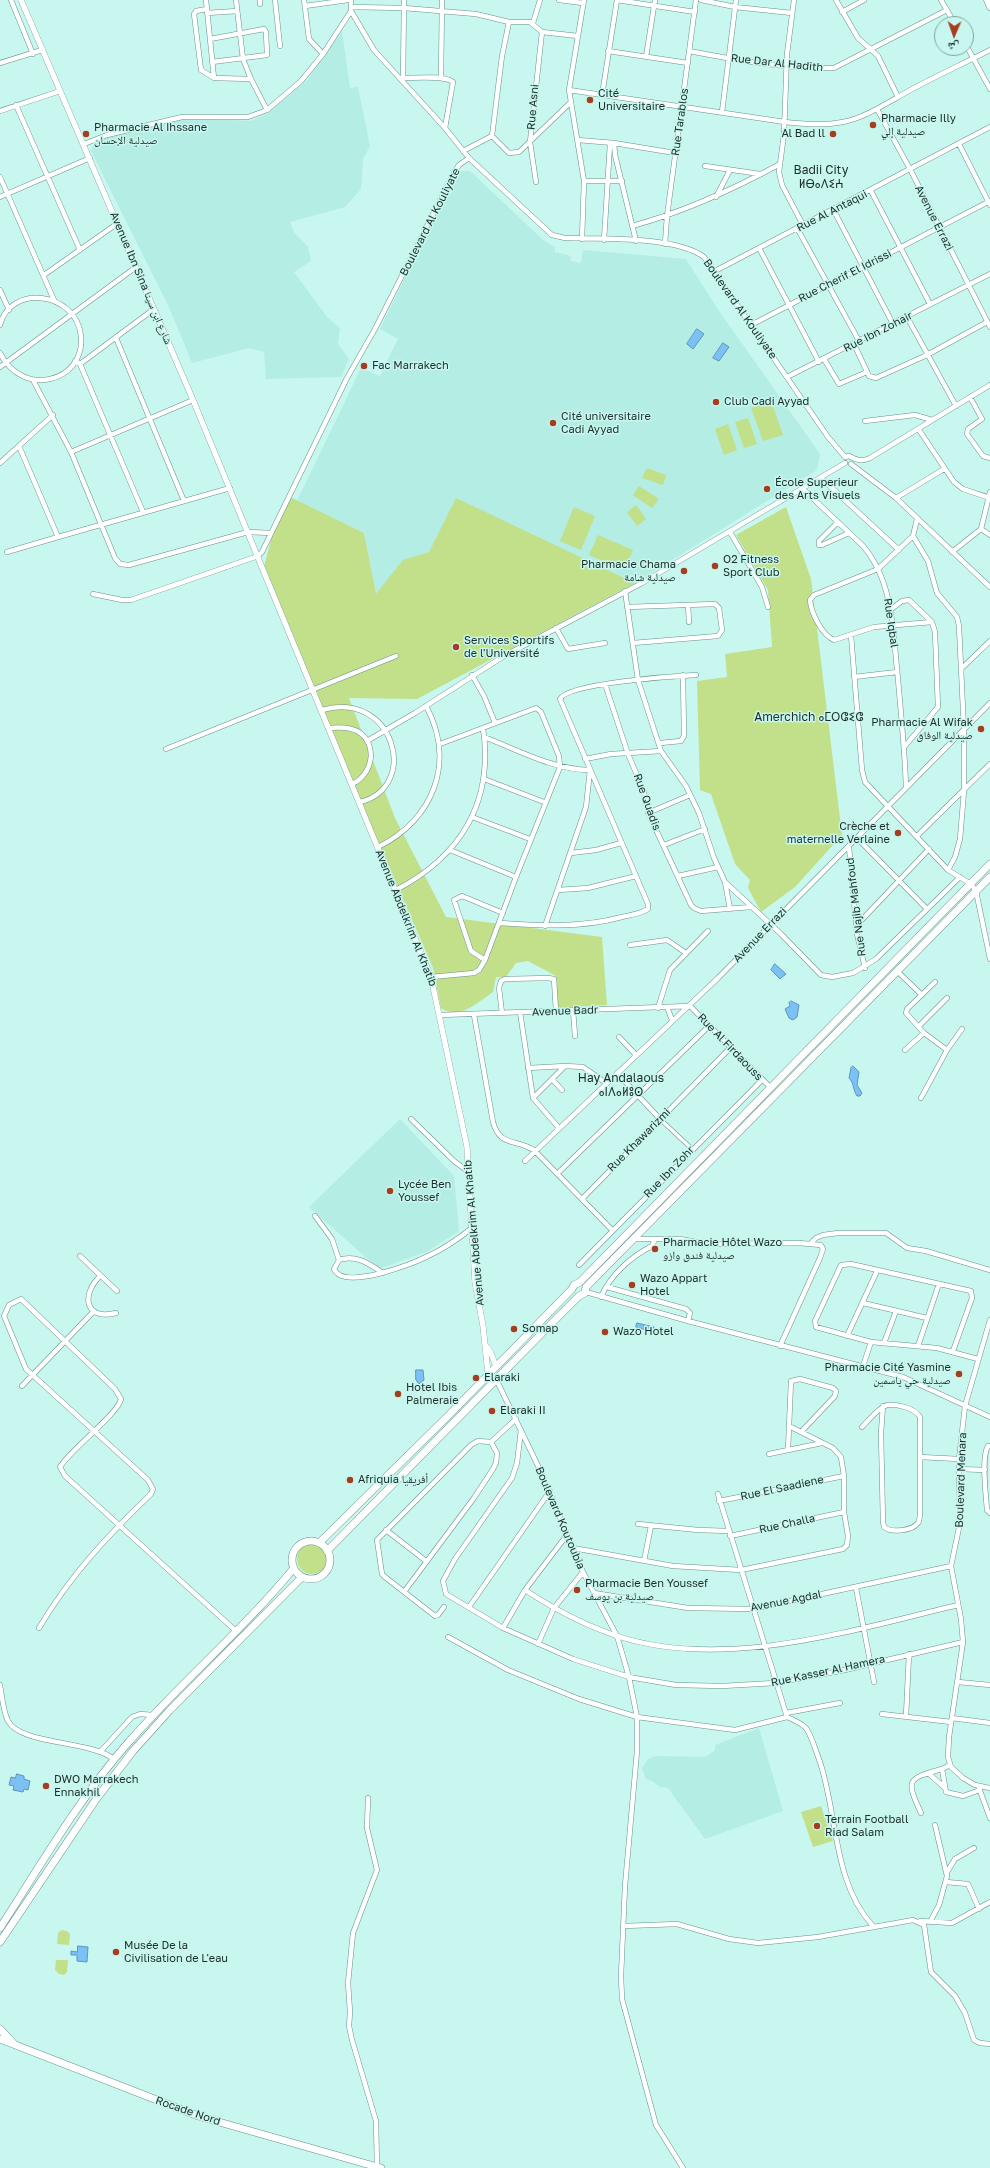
<!DOCTYPE html>
<meta charset="utf-8">
<style>
body{margin:0}
#map{position:relative;width:990px;height:2168px;overflow:hidden;background:#c8f7ef;font-family:"Golos Text","Noto Naskh Arabic",sans-serif}
canvas{display:block}
.north{position:absolute;left:934px;top:16px;width:40px;height:40px;box-sizing:border-box;background:#c8f7ef;border:1px solid #82a6a0;border-radius:50%;rotate:182deg;font-size:11px;font-weight:700;line-height:16px;text-align:center;color:#1a2d2a}
.north::after{content:'';display:block;margin:auto;width:14px;height:18px;background:#a53d1f;clip-path:polygon(50% 0,100% 100%,50% 72%,0 100%)}
</style>
<div id="map">
<canvas width="990" height="2168"></canvas>
<div class="north">ش</div>
</div>
<script>
const ctx = document.querySelector('canvas').getContext('2d');
ctx.lineJoin = 'round';
function fillPath(path, color) { ctx.fillStyle = color; ctx.fill(path, 'evenodd'); }
function strokePath(path, color, width, dash) { ctx.strokeStyle = color; ctx.lineWidth = width; ctx.lineCap = dash ? 'butt' : 'round'; ctx.setLineDash(dash || []); ctx.stroke(path); }
function label(font, color, halo, rows, align = 'center') {
  ctx.font = font + ' "Golos Text","Noto Naskh Arabic","Noto Sans Tifinagh",sans-serif'; ctx.lineWidth = 3; ctx.setLineDash([]); ctx.textBaseline = 'middle'; ctx.strokeStyle = halo; ctx.fillStyle = color; for (const [text, x, y, turn = 0] of rows) {
    ctx.save(); ctx.translate(x, y); ctx.rotate((+turn || 0) * Math.PI / 180); ctx.textAlign = isNaN(turn) ? turn : align; if (halo) ctx.strokeText(text, 0, 0); ctx.fillText(text, 0, 0); ctx.restore();
  }
}
const built = new Path2D(`
 M 342,31 L 350,88 L 358,87 L 370,146 L 363,159 L 361,189 L 345,207 L 290,222 L 294,232 L 308,247 L 311,261 L 294,272 L 327,317 L 340,328 L 338,344 L 349,359 L 341,377 L 266,379 L 264,352 L 249,348 L 192,363 L 168,305 L 91,151 L 96,140 L 174,121 L 193,118 L 251,121 L 268,113 L 307,80 Z
 M 457,171 L 470,171 L 543,240 L 555,247 L 555,252 L 571,256 L 570,261 L 581,263 L 583,250 L 686,259 L 717,308 L 820,454 L 817,470 L 635,583 L 456,499 L 429,552 L 403,561 L 376,595 L 364,533 L 297,501 L 361,368 L 380,376 L 398,339 L 380,329 Z
 M 400,1119 L 454,1176 L 459,1231 L 428,1251 L 379,1269 L 309,1207 Z
 M 759,1728 L 783,1811 L 705,1839 L 668,1788 L 660,1787 L 652,1781 L 646,1779 L 642,1768 L 648,1759 L 656,1756 L 706,1757 L 715,1750 L 715,1745 Z`);
const green = new Path2D(`
 M 771,401 L 783,435 L 763,441 L 751,408 Z
 M 748,418 L 757,444 L 744,448 L 735,422 Z
 M 728,424 L 737,450 L 724,455 L 715,429 Z
 M 647,468 L 666,475 L 663,485 L 642,478 Z
 M 639,486 L 659,499 L 652,508 L 633,495 Z
 M 290,497 L 364,533 L 376,594 L 403,560 L 429,552 L 456,498 L 635,583 L 417,699 L 349,698 L 395,818 L 446,917 L 602,937 L 607,1005 L 558,1008 L 556,976 L 528,961 L 516,963 L 506,977 L 496,977 L 493,992 C 478,1002 459,1021 441,1008 L 433,968 L 312,689 L 264,567 L 274,528 Z
 M 636,505 L 646,519 L 637,526 L 627,512 Z
 M 574,507 L 595,516 L 581,550 L 560,541 Z
 M 786,507 L 811,579 L 842,835 L 795,887 L 761,912 L 748,888 L 750,880 L 735,864 L 711,794 L 700,790 L 697,681 L 727,677 L 725,654 L 772,647 L 768,590 L 736,535 Z
 M 598,535 L 633,550 L 624,570 L 589,555 Z
 M297 1559a15 15 0 1 1 30 0a15 15 0 1 1-30 0Z
 M 821,1806 L 833,1841 L 813,1847 L 801,1812 Z
 M 62,1930 L 67,1931 L 70,1934 L 69,1945 L 57,1944 L 58,1933 Z
 M 56,1960 L 68,1960 L 67,1972 L 64,1975 L 59,1974 L 55,1970 Z`);
const water = new Path2D(`
 M 697,329 L 704,334 L 693,349 L 687,344 Z
 M 723,343 L 729,347 L 719,361 L 713,358 Z
 M 775,964 L 786,974 L 780,979 L 771,970 Z
 M 791,1001 L 799,1005 L 797,1017 L 793,1020 L 789,1018 L 785,1009 L 790,1006 L 789,1003 Z
 M 853,1066 L 859,1072 L 857,1085 L 862,1093 L 860,1096 L 857,1096 C 853,1090 854,1083 849,1078 L 851,1068 Z
 M 637,1323 L 654,1327 L 653,1332 L 636,1327 Z
 M 416,1370 L 423,1370 L 424,1380 L 419,1384 L 416,1380 Z
 M 17,1774 L 24,1776 L 24,1779 L 30,1781 L 28,1790 L 24,1789 L 23,1792 L 13,1790 L 14,1786 L 9,1785 L 11,1777 L 15,1778 Z
 M 78,1946 L 88,1947 L 87,1962 L 77,1961 L 77,1955 L 71,1955 L 71,1951 L 77,1952 Z`);
const pedestrian = new Path2D(`
 M 660,1119 L 692,1149`);
const minor = new Path2D(`
 M 11,0 L 33,54
 M 206,0 L 214,78
 M 236,0 L 243,59 L 251,79 L 267,110
 M 260,0 L 260,4
 M 275,0 L 280,46
 M 304,0 L 309,39 L 323,54
 M 559,0 L 583,3
 M 617,0 L 695,12
 M 701,0 L 735,7 L 792,13
 M 794,0 L 787,54 L 784,134 L 779,172 L 782,185 L 803,225
 M 836,0 L 858,38 L 878,56 L 898,97
 M 941,0 L 955,24
 M 305,6 L 348,0
 M 351,7 L 404,8 L 476,14 L 509,22 L 530,22 L 542,32 L 578,36
 M 207,9 L 196,11 L 194,14 L 201,70 L 214,78 L 251,79
 M 351,11 L 374,50 L 445,128 L 469,158 L 552,235 L 565,238 C 601,239 675,236 704,257 L 828,437 L 845,457
 M 842,12 L 864,0
 M 207,13 L 237,11
 M 533,23 L 540,0
 M 210,39 L 264,29 L 266,32 L 267,55 L 212,62
 M 966,45 L 990,89
 M 608,51 L 688,63
 M 689,51 C 736,60 786,69 834,68 L 947,10
 M 646,57 L 655,0
 M 0,63 L 42,50
 M 403,78 C 415,78 444,75 453,82 L 445,128
 M 441,78 L 442,0
 M 403,80 L 404,0
 M 569,90 L 785,122 C 804,124 823,126 843,122 C 863,118 880,107 898,97 C 927,80 959,66 990,50
 M 602,95 L 617,0
 M 16,105 L 80,250
 M 877,109 L 910,169 L 990,327
 M 0,111 L 60,91
 M 722,112 L 736,0
 M 492,136 L 502,56 L 509,22
 M 578,140 L 614,143 L 675,153
 M 614,143 L 615,155 L 636,241
 M 84,144 L 107,135 L 182,117 L 248,117 L 267,110 L 301,81 L 323,54 L 351,11 L 351,0
 M 959,144 L 990,205
 M 463,151 L 492,136 L 509,153 L 519,152 L 570,103
 M 705,166 L 760,174
 M 0,177 L 54,300
 M 584,181 L 622,181
 M 536,182 L 530,142 L 542,32
 M 871,191 L 930,304
 M 0,197 L 90,158
 M 716,197 L 730,170
 M 833,209 L 893,324
 M 632,226 C 684,212 732,190 780,164
 M 797,228 L 859,341
 M 582,239 L 584,181 L 569,90 L 584,0
 M 604,240 L 610,144
 M 665,244 L 667,216 L 696,0
 M 759,248 L 819,362
 M 715,271 L 990,127
 M 44,275 L 118,223
 M 0,290 L 9,310
 M 907,317 L 956,406
 M 0,325 C 10,284 76,291 81,336 C 85,383 22,398 0,353
 M 751,325 L 990,201
 M 116,338 L 184,501
 M 854,344 L 869,376 L 876,378 L 927,355 L 987,322
 M 824,359 L 839,384 L 867,372
 M 75,361 L 80,364 L 143,512
 M 80,364 L 154,309
 M 0,367 L 136,267
 M 787,377 L 990,274
 M 33,380 L 71,452 L 115,558 L 120,564 L 129,565 L 248,532 L 271,533
 M 970,397 L 982,419 L 968,429 L 967,434 L 983,456 L 990,458
 M 865,421 L 915,415 L 932,420
 M 919,430 L 954,482 L 963,489 L 990,498
 M 19,446 L 58,537 L 230,488
 M 71,452 L 193,400
 M 845,457 L 849,456 C 856,460 862,462 870,458 L 990,385
 M 0,463 L 53,415
 M 851,464 L 896,498 L 990,587
 M 821,478 L 899,550
 M 803,489 L 863,546 C 894,582 893,634 898,679 C 901,715 905,752 906,788
 M 990,492 L 981,529 L 990,535
 M 896,498 L 944,469
 M 917,519 L 913,536 L 928,561 L 937,593 L 957,617 L 959,626 L 964,730 L 964,791 L 960,839 L 955,857 L 948,870
 M 838,522 L 819,541 L 819,545 L 822,545 L 849,533
 M 730,532 L 762,587 L 768,607
 M 7,552 L 58,537
 M 952,552 L 981,529
 M 625,591 L 638,680 L 648,711 L 661,751 L 686,786 L 699,813 L 714,858 L 725,882 L 730,909
 M 93,594 L 122,600 L 131,600 L 258,556 L 262,552 L 347,378 L 375,329 L 455,171 L 459,165 L 469,158
 M 688,605 L 689,622
 M 627,607 L 715,604 L 719,608 L 722,630 L 718,636 L 633,643
 M 890,610 L 902,601 L 909,600 L 932,622
 M 556,628 L 568,649 L 605,643
 M 851,635 L 862,770 L 865,782 L 948,870 L 971,884 L 976,891 L 990,959
 M 961,669 L 990,641
 M 472,675 L 484,696 L 495,723
 M 854,677 L 897,672
 M 605,684 L 628,754 L 643,789 L 651,819 L 691,905 L 694,908 L 701,911 L 751,907
 M 322,710 C 394,689 421,787 360,802
 M 329,728 C 338,727 349,727 357,731 C 379,743 373,775 352,784
 M 484,737 C 518,750 554,770 590,770 L 586,807 L 545,926
 M 367,741 L 415,713 L 504,656 L 642,583 L 845,463
 M 660,743 L 681,741 L 684,736 L 683,675
 M 905,746 L 938,707 L 935,632 L 932,622 L 874,627 L 834,640 C 822,635 811,613 810,600 L 814,595 L 878,569 L 913,536
 M 166,749 L 396,656
 M 585,759 L 611,754 L 661,751
 M 484,779 L 544,802
 M 648,813 L 690,795
 M 472,817 L 530,839
 M 917,836 L 990,764
 M 857,838 L 927,909
 M 664,845 L 705,829
 M 378,847 C 434,820 456,761 426,706
 M 849,847 L 857,934 L 865,968
 M 450,850 L 516,877
 M 571,853 L 596,850 L 621,843
 M 678,876 L 718,867
 M 725,882 L 781,934 L 821,975 L 832,977 L 853,973 L 876,959 L 960,877
 M 396,890 C 461,856 494,802 483,728
 M 558,890 L 588,888 L 636,876
 M 500,923 C 541,926 581,928 622,917 C 630,915 640,914 648,909 L 648,904 L 560,699 C 568,683 675,676 696,675
 M 856,926 L 929,849
 M 630,945 L 667,940 L 686,953
 M 485,960 L 471,951 L 454,900 L 462,896 L 503,913
 M 897,971 L 922,995
 M 431,977 L 474,973 L 479,970 L 485,960 L 516,877 L 560,767 L 559,756 L 541,712 L 536,708 L 440,744
 M 935,982 L 907,1009 L 906,1013 L 924,1033 L 947,1050
 M 667,1007 L 672,1020
 M 658,1008 L 670,970 L 708,931
 M 573,1010 L 575,1036
 M 520,1012 L 533,1098 L 559,1128
 M 502,1013 L 499,988 L 501,981 L 505,979 L 548,978 L 554,979 L 556,1011
 M 440,1015 L 690,1006 L 771,1088
 M 474,1015 L 493,1122 C 500,1148 517,1138 535,1151 L 612,1230
 M 919,1026 L 947,998
 M 619,1037 L 636,1055
 M 905,1050 L 924,1033
 M 528,1068 L 565,1066 L 583,1067 L 606,1083
 M 617,1073 L 660,1119
 M 552,1079 L 562,1090
 M 533,1098 L 565,1066
 M 921,1098 L 947,1050 L 962,1029
 M 411,1119 L 454,1161 L 469,1172
 M 525,1161 L 718,978 L 990,703
 M 558,1173 L 709,1026
 M 582,1199 L 730,1048
 M 315,1216 L 332,1239 L 339,1260
 M 635,1239 L 680,1239 L 708,1244 L 799,1243 L 821,1245 L 823,1249 L 820,1258 L 780,1346
 M 811,1243 L 816,1238 L 823,1235 L 838,1233 L 886,1233 L 907,1248 L 926,1251 L 990,1270
 M 80,1256 L 117,1291
 M 579,1265 L 762,1080
 M 383,1273 C 369,1264 356,1254 339,1260 L 334,1269 C 343,1291 413,1264 428,1256 C 444,1249 458,1239 472,1228
 M 100,1276 C 80,1296 86,1321 116,1313
 M 607,1287 L 686,1309 L 690,1313 L 688,1321
 M 586,1292 L 688,1321 L 903,1377 L 990,1417
 M 601,1297 C 610,1275 632,1256 652,1246 L 655,1239
 M 863,1303 L 927,1318
 M 990,1320 L 965,1406 L 959,1459 L 960,1523 L 951,1566 L 961,1619 L 963,1642 L 949,1737 L 948,1757 L 951,1767 L 963,1778 L 975,1785 L 990,1788
 M 847,1336 L 877,1271
 M 884,1343 L 896,1311
 M 918,1346 L 939,1284
 M 953,1351 L 972,1298 L 971,1291 L 851,1264 L 841,1265 L 815,1321 L 816,1327 L 871,1342 L 937,1348 L 978,1359
 M 863,1366 L 871,1342
 M 496,1379 L 541,1472 L 583,1572 L 617,1636 L 629,1677 L 637,1717 L 637,1751 L 625,1886 L 621,1976 L 622,1999 L 656,2125 L 683,2168
 M 22,1386 L 94,1311
 M 862,1427 C 870,1419 877,1409 887,1405 C 897,1404 915,1408 920,1417 L 920,1510 C 920,1514 920,1520 918,1523 C 912,1531 891,1533 884,1527 L 883,1522 L 881,1433 L 883,1406
 M 521,1430 L 517,1463 L 512,1478 L 455,1559 L 443,1581 L 446,1594 L 503,1628 L 573,1659 L 629,1677 L 676,1685 L 722,1686 L 775,1683 L 845,1670 L 963,1642
 M 491,1442 L 516,1419
 M 990,1446 L 988,1446 C 981,1458 986,1495 987,1510 L 990,1513
 M 788,1450 L 791,1381 L 800,1379 L 833,1388 L 836,1391 L 835,1396 L 801,1432
 M 769,1454 L 822,1443
 M 920,1457 L 959,1459
 M 959,1469 L 985,1470
 M 718,1494 L 787,1717
 M 719,1501 L 844,1476
 M 638,1524 L 698,1530 L 729,1531
 M 386,1530 L 426,1561
 M 730,1536 L 844,1512
 M 573,1548 L 673,1566 L 741,1570 L 843,1549 L 847,1545 L 848,1536 L 844,1512 L 844,1476 L 841,1457 L 833,1448 L 789,1426
 M 644,1561 L 651,1526
 M 856,1588 L 874,1682
 M 525,1590 C 554,1609 584,1625 617,1636 C 725,1671 852,1630 958,1605
 M 404,1592 L 474,1498 L 493,1469 L 496,1463 L 497,1453 L 491,1442 L 478,1441 L 471,1445 L 377,1540 L 382,1574 L 385,1577 L 435,1616 L 438,1615 L 444,1607
 M 594,1593 L 688,1608 L 753,1609 L 951,1566
 M 469,1607 L 550,1491
 M 39,1628 C 69,1577 108,1535 151,1494 L 153,1489 L 148,1480 L 26,1369 L 4,1316 L 9,1305 L 21,1299 L 115,1389 L 121,1399 C 119,1413 70,1450 60,1467 L 65,1476 C 122,1528 179,1579 236,1631
 M 503,1628 L 525,1590 L 567,1535
 M 448,1637 L 508,1670 L 579,1699 L 637,1717 L 735,1730 L 787,1717 C 794,1720 801,1723 806,1728 C 812,1737 815,1749 819,1759 C 838,1813 832,1882 873,1926
 M 538,1644 L 554,1608 L 583,1572
 M 958,1682 L 990,1685
 M 0,1685 C 2,1696 3,1711 8,1721 C 21,1745 89,1740 114,1759
 M 786,1713 L 840,1703
 M 882,1714 L 951,1722
 M 906,1716 L 909,1654
 M 952,1718 L 990,1723
 M 101,1751 L 132,1717 L 140,1714 L 153,1715
 M 950,1765 L 942,1769 L 946,1792 L 963,1796 L 980,1790
 M 928,1773 L 944,1787
 M 979,1788 L 990,1818
 M 368,1798 L 367,1828 L 377,1870 L 353,1933 L 348,1983 L 350,2012 L 349,2026 L 352,2040 L 376,2121 L 377,2167
 M 921,1813 C 906,1780 906,1779 942,1769
 M 947,1872 L 955,1859 L 974,1848
 M 946,1882 L 968,1884 L 979,1909
 M 920,1921 L 952,1923 L 990,1902
 M 930,1922 L 939,1905 L 947,1876 L 935,1825
 M 624,1926 L 677,1924 L 729,1939 L 758,1943 L 818,1937 L 913,1920 L 924,1925 L 931,1972 L 955,1996 L 965,2013 L 974,2040 L 980,2043 L 990,2044`);
const tertiary = new Path2D(`
 M 21,0 L 193,400 L 431,977 L 467,1147 L 475,1282 L 483,1326 L 488,1374
 M 486,1346 L 490,1351 L 496,1366`);
const secondary = new Path2D(`
 M 987,0 L 990,7`);
const primary = new Path2D(`
 M292 1560a19 19 0 1 1 38 0a19 19 0 1 1-38 0Z
 M 319,1543 L 449,1415 L 572,1289 L 574,1285 L 580,1282 L 990,864
 M 327,1551 L 546,1329 L 579,1296 L 585,1293 L 586,1287 L 990,877
 M 0,1928 C 40,1866 78,1800 127,1744 C 180,1683 243,1630 294,1568
 M 0,1942 L 97,1798 L 133,1751 L 169,1711 L 302,1577`);
const trunk = new Path2D(`
 M 0,2029 L 13,2043
 M 0,2039 L 198,2116 L 381,2168`);
const markers = [
 [590,100,4,"#a53d1f"],
 [873,125,4,"#a53d1f"],
 [86,134,4,"#a53d1f"],
 [833,134,4,"#a53d1f"],
 [364,366,4,"#a53d1f"],
 [716,402,4,"#a53d1f"],
 [553,423,4,"#a53d1f"],
 [767,489,4,"#a53d1f"],
 [715,566,4,"#a53d1f"],
 [684,571,4,"#a53d1f"],
 [456,647,4,"#a53d1f"],
 [981,729,4,"#a53d1f"],
 [898,833,4,"#a53d1f"],
 [390,1191,4,"#a53d1f"],
 [655,1249,4,"#a53d1f"],
 [632,1285,4,"#a53d1f"],
 [514,1329,4,"#a53d1f"],
 [605,1332,4,"#a53d1f"],
 [959,1374,4,"#a53d1f"],
 [476,1378,4,"#a53d1f"],
 [398,1394,4,"#a53d1f"],
 [492,1411,4,"#a53d1f"],
 [350,1480,4,"#a53d1f"],
 [577,1590,4,"#a53d1f"],
 [46,1786,4,"#a53d1f"],
 [817,1826,4,"#a53d1f"],
 [116,1952,4,"#a53d1f"]
];
const streetNames = [
 ["Rue Dar Al Hadith",777,63,6],
 ["Rue Asni",533,107,-85],
 ["Rue Tarablos",680,122,-82],
 ["Rue Al Antaqui",832,211,-27],
 ["Avenue Errazi",934,218,63],
 ["Boulevard Al Kouliyate",430,222,-63],
 ["Rue Cherif El Idrissi",845,276,-27],
 ["Avenue Ibn Sina شارع ابن سينا",141,278,67],
 ["Boulevard Al Kouliyate",740,309,55],
 ["Rue Ibn Zohair",878,332,-27],
 ["Rue Iqbal",891,623,82],
 ["Rue Quadis",647,802,70],
 ["Rue Najib Mahfoud",856,907,-97],
 ["Avenue Abdelkrim Al Khatib",406,918,68],
 ["Avenue Errazi",760,935,-46],
 ["Avenue Badr",565,1011,-2],
 ["Rue Al Firdaouss",730,1047,46],
 ["Rue Khawarizmi",639,1140,-45],
 ["Rue Ibn Zohr",669,1172,-46],
 ["Avenue Abdelkrim Al Khatib",474,1233,-95],
 ["Boulevard Menara",961,1480,-88],
 ["Rue El Saadiene",782,1488,-12],
 ["Boulevard Koutoubia",560,1518,67],
 ["Rue Challa",787,1524,-12],
 ["Avenue Agdal",786,1601,-11],
 ["Rue Kasser Al Hamera",828,1671,-12],
 ["Rocade Nord",188,2111,19]
];
const poiNames = [
 ["Cité",598,94],
 ["Universitaire",598,107],
 ["Pharmacie Illy",881,119],
 ["صيدلية إلي",881,132],
 ["Pharmacie Al Ihssane",94,128],
 ["صيدلية الإحسان",94,141],
 ["Al Bad ll",825,134,"right"],
 ["Fac Marrakech",372,366],
 ["Club Cadi Ayyad",724,402],
 ["Cité universitaire",561,417],
 ["Cadi Ayyad",561,430],
 ["École Superieur",775,483],
 ["des Arts Visuels",775,496],
 ["O2 Fitness",723,560],
 ["Sport Club",723,573],
 ["Pharmacie Chama",676,565,"right"],
 ["صيدلية شامة",676,578,"right"],
 ["Services Sportifs",464,641],
 ["de l'Université",464,654],
 ["Pharmacie Al Wifak",973,723,"right"],
 ["صيدلية الوفاق",973,736,"right"],
 ["Crèche et",890,827,"right"],
 ["maternelle Verlaine",890,840,"right"],
 ["Lycée Ben",398,1185],
 ["Youssef",398,1198],
 ["Pharmacie Hôtel Wazo",663,1243],
 ["صيدلية فندق وازو",663,1256],
 ["Wazo Appart",640,1279],
 ["Hotel",640,1292],
 ["Somap",522,1329],
 ["Wazo Hotel",613,1332],
 ["Pharmacie Cité Yasmine",951,1368,"right"],
 ["صيدلية حي ياسمين",951,1381,"right"],
 ["Elaraki",484,1378],
 ["Hotel Ibis",406,1388],
 ["Palmeraie",406,1401],
 ["Elaraki II",500,1411],
 ["Afriquia أفريقيا",358,1480],
 ["Pharmacie Ben Youssef",585,1584],
 ["صيدلية بن يوسف",585,1597],
 ["DWO Marrakech",54,1780],
 ["Ennakhil",54,1793],
 ["Terrain Football",825,1820],
 ["Riad Salam",825,1833],
 ["Musée De la",124,1946],
 ["Civilisation de L'eau",124,1959]
];
const neighbourhoodNames = [
 ["Badii City",821,170],
 ["ⵍⴱⴰⴷⵉⵄ",821,184],
 ["Amerchich ⴰⵎⵔⵛⵉⵛ",809,717],
 ["Hay Andalaous",621,1078],
 ["ⴰⵏⴷⴰⵍⵓⵙ",621,1092]
];
fillPath(built, '#b3ede3');
fillPath(green, '#c1e089');
fillPath(water, '#7bc1f6');
strokePath(water, '#5e95b9', 1);
strokePath(pedestrian, '#66928b', 4.5);
strokePath(minor, '#66928b', 5.5);
strokePath(tertiary, '#66928b', 6);
strokePath(secondary, '#66928b', 7);
strokePath(primary, '#66928b', 8);
strokePath(trunk, '#66928b', 8);
strokePath(pedestrian, '#fff', 3.5);
strokePath(minor, '#fff', 4.5);
strokePath(tertiary, '#fff', 5.5);
strokePath(secondary, '#fff', 6);
strokePath(primary, '#fff', 7);
strokePath(trunk, '#fff', 7);
for (const [x, y, r, color] of markers) { const dot = new Path2D(); dot.arc(x, y, r, 0, 2 * Math.PI); ctx.fillStyle = color; ctx.fill(dot); strokePath(dot, '#c8f7ef', 1.5); }
label('11px', '#1a2d2a', '#c8f7ef', streetNames);
label('11px', '#1a2d2a', '#c8f7ef', poiNames, 'left');
label('12px', '#1a2d2a', '#c8f7ef', neighbourhoodNames);
</script>
